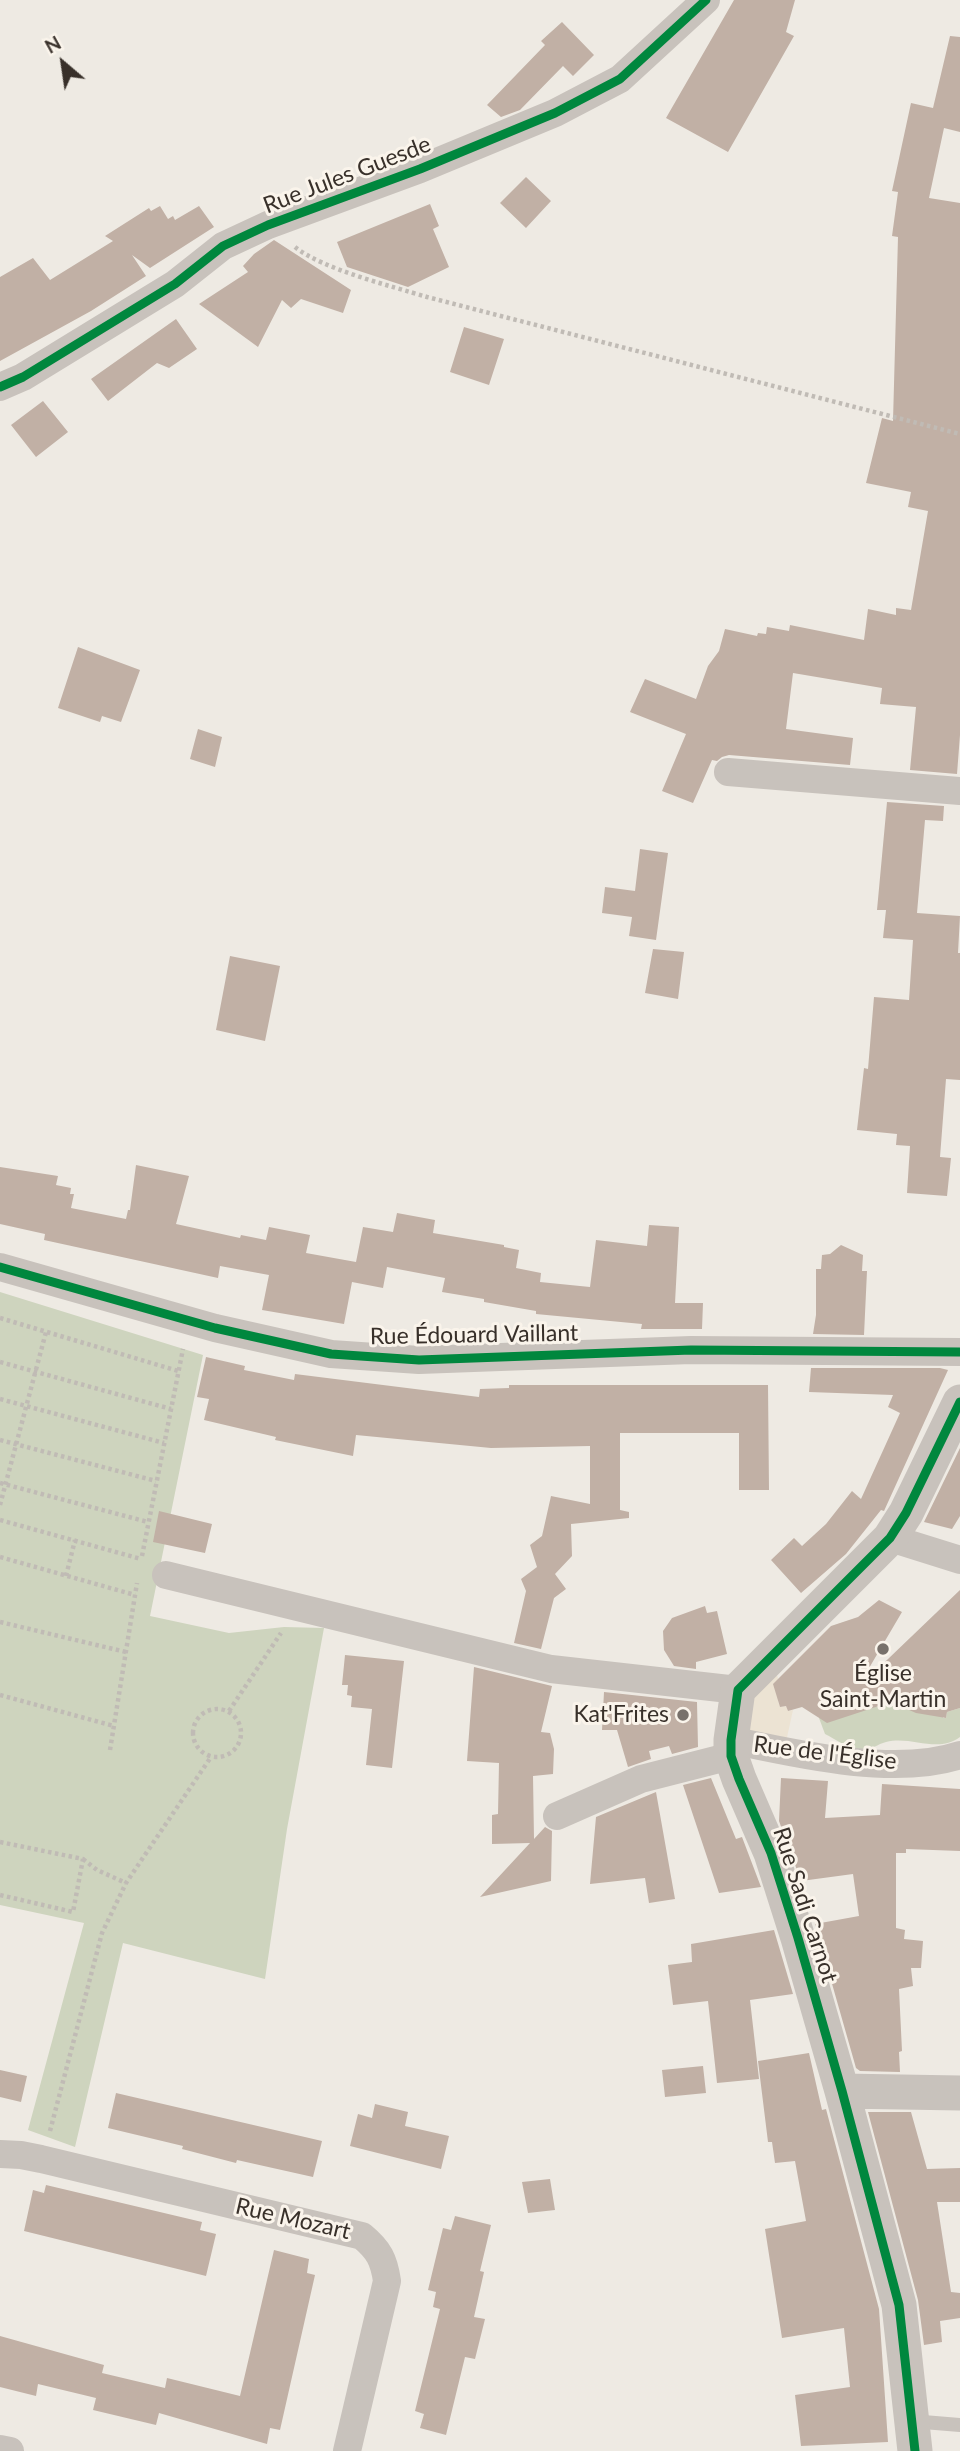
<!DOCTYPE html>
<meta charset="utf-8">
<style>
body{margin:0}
#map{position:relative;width:960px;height:2451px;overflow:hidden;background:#eeeae3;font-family:Lato,sans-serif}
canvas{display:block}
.north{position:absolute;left:28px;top:28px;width:70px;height:70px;-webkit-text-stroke:5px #faf4eb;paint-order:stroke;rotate:331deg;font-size:19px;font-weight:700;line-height:28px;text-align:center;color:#38302a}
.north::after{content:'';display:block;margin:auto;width:24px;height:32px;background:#38302a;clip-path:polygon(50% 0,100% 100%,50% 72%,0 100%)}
</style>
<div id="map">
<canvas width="960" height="2451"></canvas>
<div class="north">N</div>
</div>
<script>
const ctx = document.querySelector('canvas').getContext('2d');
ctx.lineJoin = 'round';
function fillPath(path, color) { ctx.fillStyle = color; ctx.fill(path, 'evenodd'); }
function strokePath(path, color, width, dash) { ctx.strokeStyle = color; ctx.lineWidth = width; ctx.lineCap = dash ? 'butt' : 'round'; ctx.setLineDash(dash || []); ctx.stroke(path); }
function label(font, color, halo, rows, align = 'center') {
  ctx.font = font + ' Lato,sans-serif'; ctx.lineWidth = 6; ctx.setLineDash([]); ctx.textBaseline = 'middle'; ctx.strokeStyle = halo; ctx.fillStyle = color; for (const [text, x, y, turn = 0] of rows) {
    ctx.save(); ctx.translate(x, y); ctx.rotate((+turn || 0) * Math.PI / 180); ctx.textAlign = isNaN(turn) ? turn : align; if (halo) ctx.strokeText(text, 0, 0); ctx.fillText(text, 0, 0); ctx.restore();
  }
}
const green = new Path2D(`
 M 0,1292 L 203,1355 L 150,1616 L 229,1633 L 284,1627 L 324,1628 L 287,1829 L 265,1979 L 123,1943 L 75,2147 L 28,2130 L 84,1923 L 0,1905 Z
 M 883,1698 L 910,1710 L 943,1705 L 943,1718 L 946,1718 L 947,1712 L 960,1708 L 960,1737 C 937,1754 911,1735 886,1742 C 877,1744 871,1751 860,1750 C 849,1749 835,1739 825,1734 L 819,1718 L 880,1706 L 885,1704 Z`);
const plaza = new Path2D(`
 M 777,1675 L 784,1699 L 778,1701 L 780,1707 L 786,1706 L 788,1711 L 793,1710 L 784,1751 L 731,1740 L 738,1690 Z`);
const building = new Path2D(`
 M 734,0 L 795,0 L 786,32 L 794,36 L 728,152 L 666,118 Z
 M 562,22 L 594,55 L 573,76 L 563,66 L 520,110 L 501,117 L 487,105 L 545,45 L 541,41 Z
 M 950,36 L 960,37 L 960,132 L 944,128 L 929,198 L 960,203 L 960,735 L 957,774 L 910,770 L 916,707 L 880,704 L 882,688 L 793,673 L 786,729 L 853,738 L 850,765 L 729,755 L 722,757 L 717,761 L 712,760 L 693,803 L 662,791 L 686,734 L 630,712 L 645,679 L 696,699 L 708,666 L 719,651 L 725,629 L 757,636 L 758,633 L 766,634 L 767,627 L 789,631 L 790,625 L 864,640 L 868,609 L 896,615 L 896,608 L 911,610 L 928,511 L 908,507 L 911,492 L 866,483 L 882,418 L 893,421 L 898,237 L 892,236 L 898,192 L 892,191 L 911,103 L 933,108 Z
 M 526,177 L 551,201 L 526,228 L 500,203 Z
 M 430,204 L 439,226 L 433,229 L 449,267 L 408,287 L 347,267 L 337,242 Z
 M 160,206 L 168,219 L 173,216 L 175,220 L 199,206 L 214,227 L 150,268 L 132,255 L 146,276 L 91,311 L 0,361 L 0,277 L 33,258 L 50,280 L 113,241 L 105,236 L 149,208 L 151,211 Z
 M 274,240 L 351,290 L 343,313 L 301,299 L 291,308 L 282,300 L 258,347 L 199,304 L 248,272 L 243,266 L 254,254 Z
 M 176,319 L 197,349 L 169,368 L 157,363 L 108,401 L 91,379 Z
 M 464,327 L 504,339 L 489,385 L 450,372 Z
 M 43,401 L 68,432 L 36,457 L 11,425 Z
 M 78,647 L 140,670 L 121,722 L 102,716 L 100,722 L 58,708 Z
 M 198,729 L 222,737 L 215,767 L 190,759 Z
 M 887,802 L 944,806 L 943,821 L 925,820 L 917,913 L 960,916 L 958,953 L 960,953 L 960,1080 L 946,1079 L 940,1157 L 951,1158 L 947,1196 L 907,1193 L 910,1146 L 896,1145 L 897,1134 L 857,1130 L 864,1068 L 868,1069 L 874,997 L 909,1000 L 913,940 L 883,938 L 886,910 L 877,910 Z
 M 640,849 L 668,853 L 656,940 L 629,936 L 632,917 L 602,913 L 605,887 L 635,891 Z
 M 653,949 L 684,952 L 678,999 L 645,993 Z
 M 230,956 L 280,966 L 265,1041 L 216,1030 Z
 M 136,1165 L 189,1176 L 176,1224 L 240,1238 L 241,1235 L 266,1240 L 269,1227 L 310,1235 L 306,1253 L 356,1262 L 363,1227 L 393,1232 L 397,1213 L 435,1220 L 433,1233 L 504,1245 L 504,1247 L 519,1250 L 516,1268 L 541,1273 L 540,1282 L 590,1287 L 596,1240 L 647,1246 L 649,1225 L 679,1227 L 675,1303 L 703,1303 L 702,1329 L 641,1329 L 642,1324 L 536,1314 L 536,1311 L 484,1302 L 484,1299 L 442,1292 L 445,1278 L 387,1267 L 383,1288 L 352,1282 L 344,1324 L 262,1310 L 269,1275 L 220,1266 L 218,1278 L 44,1240 L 45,1234 L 0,1224 L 0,1167 L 58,1176 L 56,1185 L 71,1188 L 70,1194 L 74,1194 L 71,1208 L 126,1219 L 128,1210 L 130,1210 Z
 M 841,1245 L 863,1255 L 862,1271 L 867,1271 L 864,1335 L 813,1334 L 816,1315 L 816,1269 L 821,1269 L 822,1255 L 830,1254 Z
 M 206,1357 L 245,1366 L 244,1370 L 294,1380 L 295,1374 L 479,1397 L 480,1389 L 509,1388 L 509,1385 L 768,1385 L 769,1490 L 739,1490 L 739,1433 L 620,1433 L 620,1510 L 629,1512 L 629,1518 L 571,1524 L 572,1556 L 555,1574 L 566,1589 L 554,1598 L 541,1649 L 514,1643 L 526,1591 L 521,1579 L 537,1567 L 530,1545 L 542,1536 L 551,1496 L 590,1504 L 590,1446 L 491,1448 L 356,1435 L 353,1456 L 275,1440 L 276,1437 L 204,1420 L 209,1399 L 197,1397 Z
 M 811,1368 L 940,1368 L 948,1370 L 884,1511 L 881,1510 L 846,1554 L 801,1593 L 771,1560 L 794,1538 L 802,1546 L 826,1524 L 852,1491 L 861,1499 L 900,1413 L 888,1407 L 893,1395 L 809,1392 Z
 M 960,1448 L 960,1516 L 952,1529 L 924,1522 Z
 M 159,1511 L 212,1524 L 205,1553 L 153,1542 Z
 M 960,1590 L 960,1708 L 947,1712 L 946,1718 L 916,1713 L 891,1702 L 827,1723 L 802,1707 L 788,1711 L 786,1706 L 780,1707 L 773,1684 L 831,1626 L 858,1617 L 879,1600 L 902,1612 L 862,1680 L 864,1682 Z
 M 705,1606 L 707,1613 L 717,1611 L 727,1654 L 696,1662 L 696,1669 L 674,1666 L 664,1650 L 663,1631 L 672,1618 Z
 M 345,1655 L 404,1661 L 392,1768 L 366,1765 L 372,1709 L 351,1707 L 352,1696 L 347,1695 L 348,1685 L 342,1685 Z
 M 474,1667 L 552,1686 L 541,1732 L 550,1733 L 554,1749 L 553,1774 L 533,1776 L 534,1839 L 545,1827 L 552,1831 L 551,1881 L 480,1897 L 530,1843 L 492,1844 L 492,1815 L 498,1814 L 499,1763 L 467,1761 Z
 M 604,1692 L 697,1702 L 698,1747 L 672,1754 L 669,1746 L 649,1751 L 651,1759 L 628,1767 L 617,1730 L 602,1730 Z
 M 711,1778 L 736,1839 L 742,1837 L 761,1887 L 719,1893 L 683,1785 Z
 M 781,1778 L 828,1781 L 825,1818 L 880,1815 L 882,1784 L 960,1789 L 960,1851 L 906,1849 L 906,1853 L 896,1853 L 896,1928 L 905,1930 L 904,1939 L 923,1941 L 921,1968 L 911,1968 L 913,1986 L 899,1989 L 902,2051 L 899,2052 L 900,2072 L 860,2071 L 856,2068 L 815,1924 L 859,1916 L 853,1874 L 801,1881 L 779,1821 Z
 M 656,1792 L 675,1899 L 649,1903 L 645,1878 L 590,1884 L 596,1817 Z
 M 774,1930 L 793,1994 L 750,2000 L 759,2079 L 717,2083 L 708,2001 L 673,2005 L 668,1965 L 692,1962 L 691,1944 Z
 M 809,2053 L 822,2110 L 826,2109 L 879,2309 L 888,2442 L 801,2446 L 795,2395 L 850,2387 L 844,2328 L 782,2338 L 765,2229 L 806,2221 L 795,2161 L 775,2163 L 772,2142 L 768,2142 L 758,2061 Z
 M 703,2066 L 706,2093 L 665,2097 L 662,2070 Z
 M 0,2070 L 27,2076 L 21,2102 L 0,2097 Z
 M 116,2093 L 322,2141 L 313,2177 L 237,2160 L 236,2163 L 182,2149 L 183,2146 L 108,2128 Z
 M 375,2104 L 408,2112 L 405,2126 L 449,2136 L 441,2169 L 350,2146 L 358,2114 L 372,2118 Z
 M 868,2112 L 911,2112 L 927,2169 L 960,2168 L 960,2202 L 937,2202 L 951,2292 L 960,2293 L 960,2318 L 940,2321 L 942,2342 L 924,2345 L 918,2300 Z
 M 550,2179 L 555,2210 L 528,2213 L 522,2182 Z
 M 46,2185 L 202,2222 L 200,2230 L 216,2234 L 206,2276 L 24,2231 L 33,2190 L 44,2193 Z
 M 455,2216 L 491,2225 L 480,2271 L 484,2272 L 474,2317 L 485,2319 L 475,2359 L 465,2357 L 446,2435 L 420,2428 L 424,2414 L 415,2411 L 440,2309 L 433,2307 L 436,2292 L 428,2290 L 443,2228 L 451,2230 Z
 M 274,2250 L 309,2259 L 307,2273 L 315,2275 L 280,2430 L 270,2428 L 267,2444 L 159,2413 L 156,2425 L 93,2410 L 96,2398 L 38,2384 L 36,2396 L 0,2387 L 0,2336 L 104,2365 L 102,2373 L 165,2388 L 167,2378 L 240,2396 Z`);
const path = new Path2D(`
 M 295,247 C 322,269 391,286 427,297 L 960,434
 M 0,1318 L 178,1371
 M 0,1362 L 171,1409
 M 0,1399 L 164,1443
 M 0,1440 L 156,1481
 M 0,1483 L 148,1522
 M 0,1505 L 46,1332
 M 0,1520 L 141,1559
 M 142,1556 L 183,1349
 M 0,1557 L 135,1595
 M 66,1576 L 75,1540
 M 0,1622 L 126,1652
 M 0,1695 L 114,1726
 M193 1733a24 24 0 1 1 48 0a24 24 0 1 1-48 0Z
 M 229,1711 L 281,1633
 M 110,1750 L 137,1583
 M 0,1842 L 83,1859 L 73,1912 L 0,1895
 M 83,1859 L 97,1870 L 126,1883
 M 50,2131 L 102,1933 L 126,1883 L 211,1757`);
const service = new Path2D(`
 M 911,2421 L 960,2425`);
const minor = new Path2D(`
 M 0,387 L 23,377 L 175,284 L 223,246 L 268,225 L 420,169 L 555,113 L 620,79 L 706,0
 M 728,772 L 960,791
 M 0,1267 L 215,1328 L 331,1354 L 419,1360 L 691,1350 L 960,1352
 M 890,1538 L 960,1560
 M 166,1575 L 551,1669 L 738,1690
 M 731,1740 C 797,1754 895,1777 960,1755
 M 557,1816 L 641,1779 L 731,1756
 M 0,2154 L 21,2155 L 41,2159 L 362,2236 C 379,2250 384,2260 387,2281 L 347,2451
 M 0,2449 L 10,2451`);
const tertiary = new Path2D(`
 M 842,2091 L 960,2093
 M 915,2451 L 899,2305 L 842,2091 L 798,1938 L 771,1853 L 739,1779 L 731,1756 L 731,1740 L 738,1690 L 890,1538 L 906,1513 L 960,1402`);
const cycleway = new Path2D(`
 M 0,387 L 23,377 L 175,284 L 223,246 L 268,225 L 420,169 L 555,113 L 620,79 L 706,0
 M 0,1267 L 215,1328 L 331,1354 L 419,1360 L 691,1350 L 960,1352
 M 915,2451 L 899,2305 L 842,2091 L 798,1938 L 771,1853 L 739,1779 L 731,1756 L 731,1740 L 738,1690 L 890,1538 L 906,1513 L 960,1402`);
const markers = [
 [883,1649,7,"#78716b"],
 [683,1715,7,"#78716b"]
];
const streetNames = [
 ["Rue Jules Guesde",347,175,-21],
 ["Rue Édouard Vaillant",474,1335,-1],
 ["Rue de l'Église",825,1753,7],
 ["Rue Sadi Carnot",805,1905,72],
 ["Rue Mozart",293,2219,13]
];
const poiNames = [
 ["Église",883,1674],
 ["Saint-Martin",883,1700],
 ["Kat'Frites",669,1715,"right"]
];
fillPath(green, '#ced4be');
fillPath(plaza, '#ece3d3');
fillPath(building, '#c1b0a5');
strokePath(path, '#c0bbb5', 4.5, [3.5, 3.5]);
strokePath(service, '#c8c2bc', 14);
strokePath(minor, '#c8c2bc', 28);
strokePath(tertiary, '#c8c2bc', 35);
strokePath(cycleway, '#00873e', 9);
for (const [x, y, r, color] of markers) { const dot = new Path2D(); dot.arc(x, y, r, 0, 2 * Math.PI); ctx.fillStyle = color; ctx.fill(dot); strokePath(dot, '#faf4eb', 2.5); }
label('23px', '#38302a', '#faf4eb', streetNames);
label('23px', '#38302a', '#faf4eb', poiNames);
</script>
